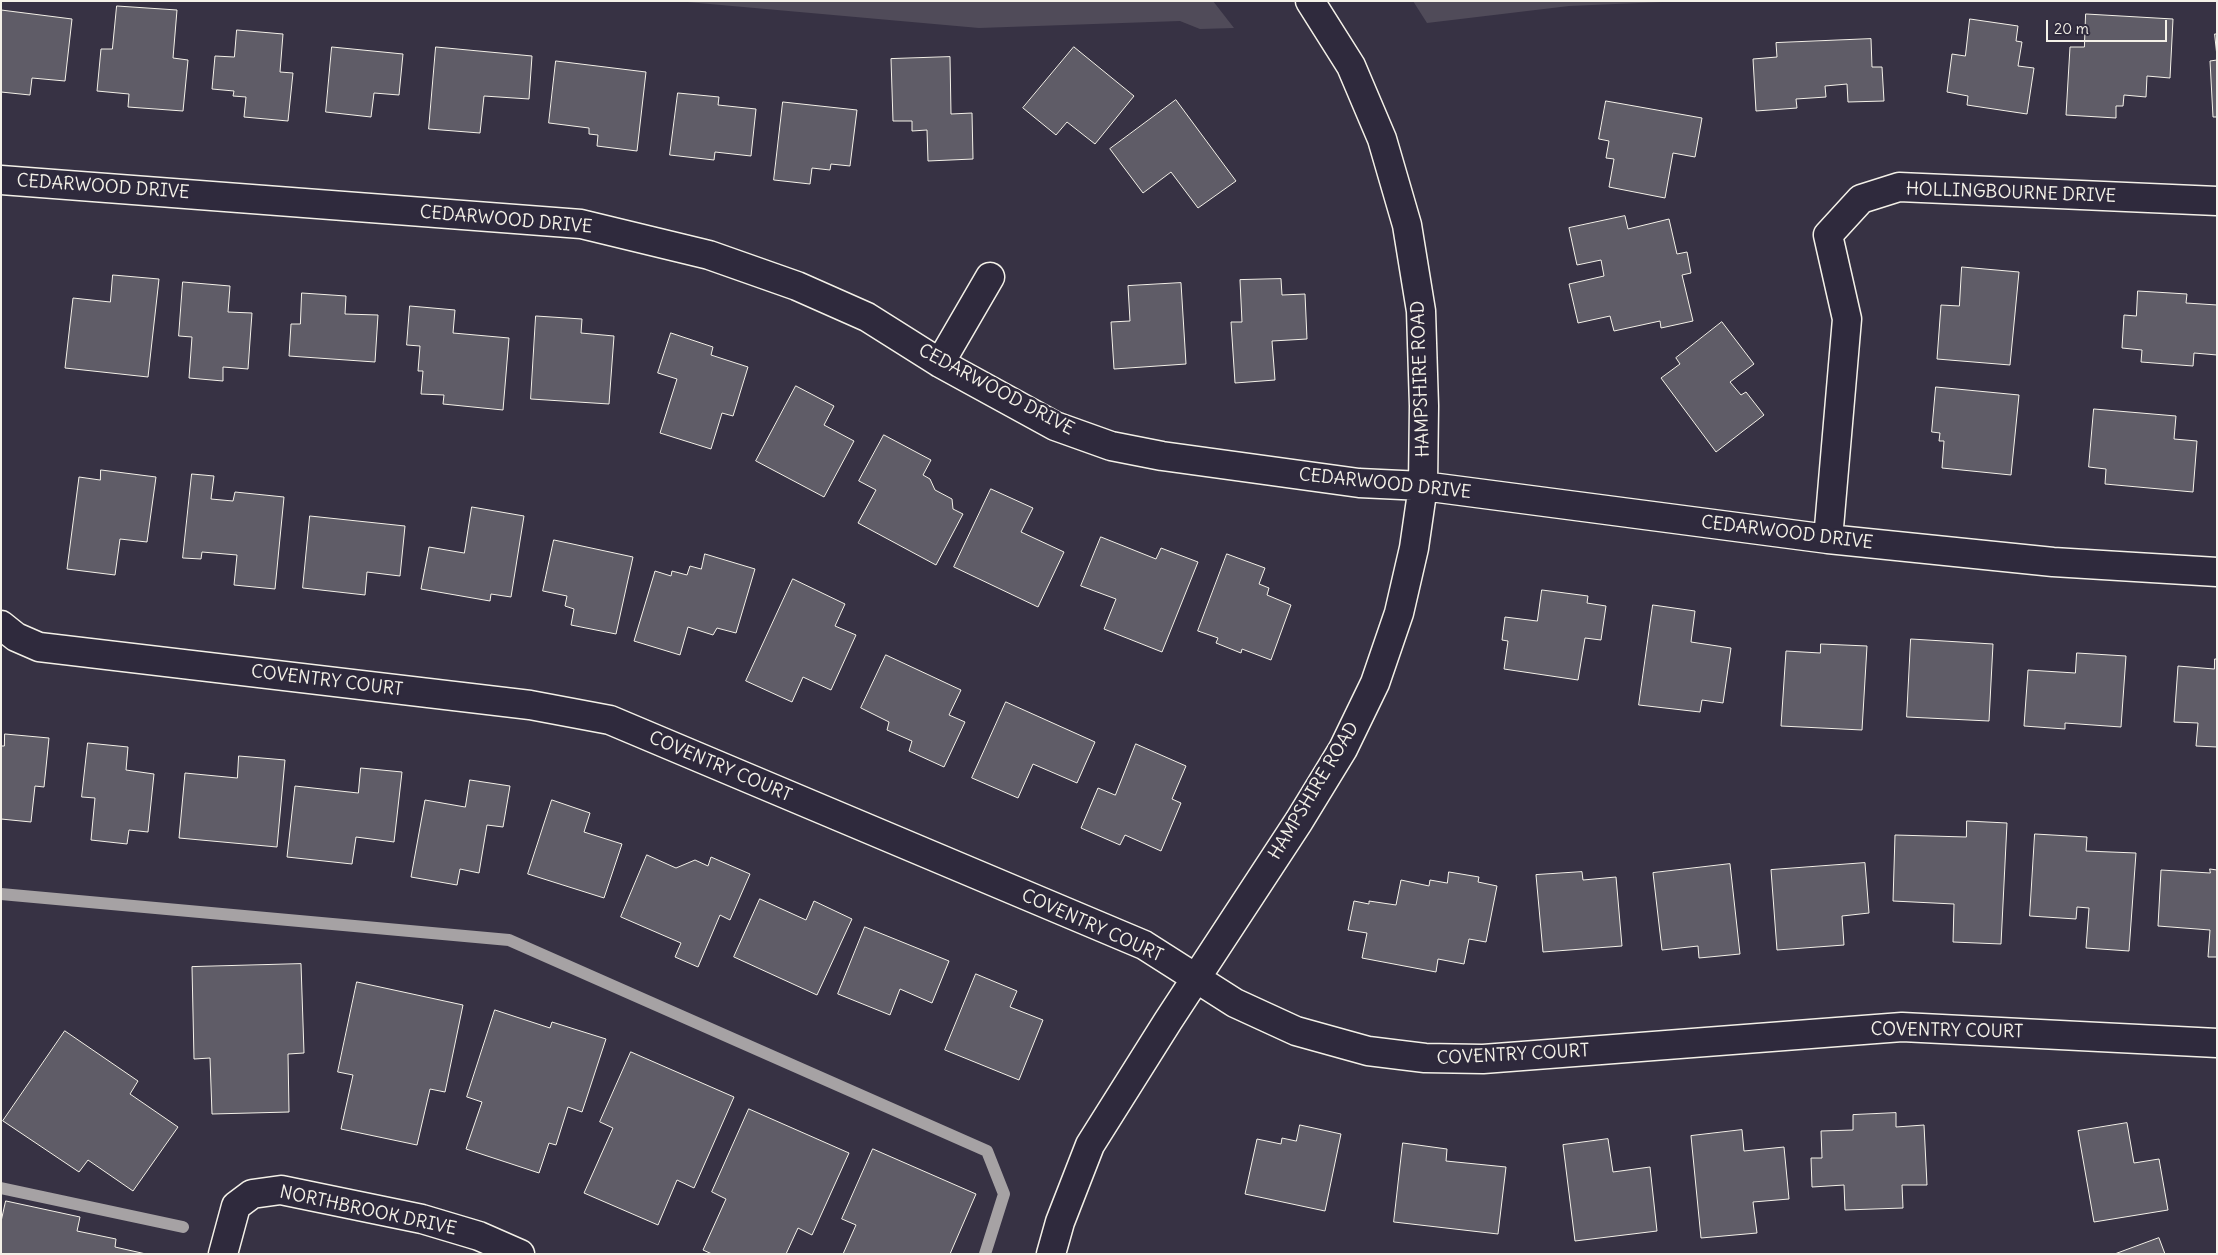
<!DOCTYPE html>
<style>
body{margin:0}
#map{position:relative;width:2218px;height:1255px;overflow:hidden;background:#373244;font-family:Delius,sans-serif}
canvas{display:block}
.frame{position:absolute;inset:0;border:2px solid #f4f1e8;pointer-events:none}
.scale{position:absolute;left:2046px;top:20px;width:121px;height:22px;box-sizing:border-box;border:2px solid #f4f1e8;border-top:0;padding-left:6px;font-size:15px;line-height:18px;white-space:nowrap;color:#f4f1e8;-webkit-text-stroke:4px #2f2a3d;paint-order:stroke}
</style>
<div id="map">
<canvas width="2218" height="1255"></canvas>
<div class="frame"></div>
<div class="scale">20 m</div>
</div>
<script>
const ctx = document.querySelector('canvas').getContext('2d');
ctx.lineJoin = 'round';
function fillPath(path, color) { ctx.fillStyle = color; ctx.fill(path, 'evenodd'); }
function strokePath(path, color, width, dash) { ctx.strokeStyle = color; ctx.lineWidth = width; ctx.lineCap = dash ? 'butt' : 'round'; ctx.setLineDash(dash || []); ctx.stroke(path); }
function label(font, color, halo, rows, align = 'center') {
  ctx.font = font + ' Delius,sans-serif'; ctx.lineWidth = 5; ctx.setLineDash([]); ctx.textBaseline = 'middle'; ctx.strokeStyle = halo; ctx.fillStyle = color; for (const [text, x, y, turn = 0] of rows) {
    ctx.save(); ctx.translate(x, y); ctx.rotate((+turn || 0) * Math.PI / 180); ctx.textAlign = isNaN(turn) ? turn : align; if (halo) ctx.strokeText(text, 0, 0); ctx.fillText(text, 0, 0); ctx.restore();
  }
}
const green = new Path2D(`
 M 676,1 L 1213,1 L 1234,28 L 1200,29 L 1180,21 L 979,28 Z
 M 1413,1 L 1686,1 L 1569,6 L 1427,23 Z`);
const stream = new Path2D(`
 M 1,894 L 509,940 L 987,1151 L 1004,1194 L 985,1254
 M 1,1188 L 183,1227`);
const building = new Path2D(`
 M 117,6 L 177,10 L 173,58 L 188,60 L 183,111 L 128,107 L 129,94 L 97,91 L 101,49 L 112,49 Z
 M 1,10 L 72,19 L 65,81 L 32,78 L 30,95 L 1,92 Z
 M 2086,14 L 2173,19 L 2170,78 L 2147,76 L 2146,97 L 2124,95 L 2123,106 L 2116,106 L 2116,118 L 2066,115 L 2070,47 L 2084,47 Z
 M 1970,19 L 2018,26 L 2016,41 L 2022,42 L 2018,66 L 2034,68 L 2027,114 L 1967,105 L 1968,96 L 1947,92 L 1952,54 L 1965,56 Z
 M 237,30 L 283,34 L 280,72 L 293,73 L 288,121 L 244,117 L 246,97 L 233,96 L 234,91 L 212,89 L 215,56 L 234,57 Z
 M 2215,34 L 2217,34 L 2217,117 L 2213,117 L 2210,61 L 2217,60 Z
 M 1871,39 L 1872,67 L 1882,67 L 1884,101 L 1848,102 L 1847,84 L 1825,86 L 1826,97 L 1796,99 L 1797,108 L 1756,111 L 1753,59 L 1777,57 L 1776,43 Z
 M 332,47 L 403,54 L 399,95 L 374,93 L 371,117 L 326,112 Z
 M 436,47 L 532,56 L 529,99 L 484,96 L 480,133 L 429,129 Z
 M 1074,47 L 1134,96 L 1095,144 L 1067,122 L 1056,135 L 1023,108 Z
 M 950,57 L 951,114 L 972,113 L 973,159 L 928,161 L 927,130 L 912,131 L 912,121 L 893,121 L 891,59 Z
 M 556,61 L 646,72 L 637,151 L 597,146 L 598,135 L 589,134 L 589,128 L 549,123 Z
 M 678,93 L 719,97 L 718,105 L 756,109 L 751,156 L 715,152 L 714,160 L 670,155 Z
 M 1176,100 L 1236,181 L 1198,208 L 1171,172 L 1143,193 L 1110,149 Z
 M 1606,101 L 1702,118 L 1695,157 L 1673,153 L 1665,198 L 1609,187 L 1614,159 L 1606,158 L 1609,141 L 1599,139 Z
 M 783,102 L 857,110 L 850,166 L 831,164 L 830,170 L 812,168 L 810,184 L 774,180 Z
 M 1625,216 L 1628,229 L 1669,219 L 1677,254 L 1687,252 L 1691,273 L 1682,275 L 1693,321 L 1661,328 L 1660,321 L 1614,331 L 1610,316 L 1578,323 L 1569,284 L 1604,276 L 1601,260 L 1577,265 L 1569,228 Z
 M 1962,267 L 2019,272 L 2010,365 L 1937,359 L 1941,305 L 1959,306 Z
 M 113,275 L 159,279 L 148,377 L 65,368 L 73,298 L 110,302 Z
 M 1281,279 L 1282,295 L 1305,294 L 1307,339 L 1272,341 L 1275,380 L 1235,383 L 1231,322 L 1242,322 L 1240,280 Z
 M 183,282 L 230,286 L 228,312 L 252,313 L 248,369 L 223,367 L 223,381 L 189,378 L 192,337 L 179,336 Z
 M 1181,283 L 1186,364 L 1114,369 L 1111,322 L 1130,321 L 1128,286 Z
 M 2138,291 L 2187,294 L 2186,303 L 2217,305 L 2217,355 L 2194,353 L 2193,366 L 2141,362 L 2142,350 L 2122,348 L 2124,315 L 2136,316 Z
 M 302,293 L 346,296 L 345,314 L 378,315 L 375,362 L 289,356 L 291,324 L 300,324 Z
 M 410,306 L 455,310 L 453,333 L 509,338 L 503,410 L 443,404 L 444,395 L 421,394 L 423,371 L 418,371 L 420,346 L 407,345 Z
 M 536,316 L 582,319 L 581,333 L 614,336 L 609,404 L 531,399 Z
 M 1722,322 L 1754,364 L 1730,382 L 1741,395 L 1746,392 L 1764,415 L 1716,452 L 1661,378 L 1680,364 L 1676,358 Z
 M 671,333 L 713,347 L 711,355 L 748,367 L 733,416 L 722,413 L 711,449 L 660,433 L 677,379 L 658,373 Z
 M 796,386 L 834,406 L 824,425 L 854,441 L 824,497 L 756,461 Z
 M 1936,387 L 2019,395 L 2011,475 L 1942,468 L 1944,441 L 1939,441 L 1940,433 L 1932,432 Z
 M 2094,409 L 2176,416 L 2174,439 L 2197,441 L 2193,492 L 2105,484 L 2106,469 L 2089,467 Z
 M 884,435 L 931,460 L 923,475 L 930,479 L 935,490 L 952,499 L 953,509 L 963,514 L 936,565 L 858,523 L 876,490 L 859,481 Z
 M 101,470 L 156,477 L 147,542 L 120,539 L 115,575 L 67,569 L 79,477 L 100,480 Z
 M 192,474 L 214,476 L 211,499 L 233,501 L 235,492 L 284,497 L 275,589 L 234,585 L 237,555 L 202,552 L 201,559 L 183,558 Z
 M 991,489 L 1033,508 L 1021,532 L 1064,552 L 1038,607 L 954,567 Z
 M 472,507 L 524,516 L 511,597 L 491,594 L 490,601 L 421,589 L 429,547 L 464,553 Z
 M 310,516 L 405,526 L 400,576 L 367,572 L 365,595 L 303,588 Z
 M 1101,537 L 1156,559 L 1161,548 L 1198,562 L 1162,652 L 1104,629 L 1116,599 L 1081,586 Z
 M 554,540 L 633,557 L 616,634 L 571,625 L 574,609 L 565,606 L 567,596 L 543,591 Z
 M 705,554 L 755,569 L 736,633 L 717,628 L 713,635 L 688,627 L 680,655 L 634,641 L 655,571 L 671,576 L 672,571 L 687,575 L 690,566 L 701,569 Z
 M 1227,554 L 1265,568 L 1259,584 L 1269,588 L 1267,595 L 1291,605 L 1271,660 L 1242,649 L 1241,653 L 1216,643 L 1218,638 L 1198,631 Z
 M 793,579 L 845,604 L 835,626 L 856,635 L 831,690 L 803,677 L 792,702 L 746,681 Z
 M 1542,590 L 1588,596 L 1587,603 L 1606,606 L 1601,640 L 1585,638 L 1578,680 L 1504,669 L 1508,641 L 1502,640 L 1505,617 L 1537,621 Z
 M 1653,605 L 1695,611 L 1691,642 L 1731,648 L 1723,703 L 1702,700 L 1700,712 L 1639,705 Z
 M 1911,639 L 1993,644 L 1989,721 L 1907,717 Z
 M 1821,644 L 1867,646 L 1862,730 L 1781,726 L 1786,651 L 1820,653 Z
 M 2077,653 L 2126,656 L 2121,727 L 2065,723 L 2065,729 L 2024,726 L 2028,670 L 2075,673 Z
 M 886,655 L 961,690 L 949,715 L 965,722 L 944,767 L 909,751 L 912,741 L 887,730 L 889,722 L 861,708 Z
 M 2215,659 L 2217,659 L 2217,747 L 2196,746 L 2198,723 L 2174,722 L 2178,666 L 2214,669 Z
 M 1006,702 L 1095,742 L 1077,783 L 1033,764 L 1018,798 L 972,778 Z
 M 5,734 L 49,738 L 44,787 L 35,786 L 31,822 L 1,819 L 1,746 L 4,746 Z
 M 88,743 L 128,747 L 126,770 L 154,774 L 148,832 L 129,830 L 127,844 L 91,840 L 95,798 L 82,797 Z
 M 1136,744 L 1186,766 L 1172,799 L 1181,803 L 1161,851 L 1125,835 L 1120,845 L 1081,828 L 1098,788 L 1115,795 Z
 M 239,756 L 285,760 L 277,847 L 179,838 L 185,773 L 237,778 Z
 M 361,768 L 402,772 L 394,842 L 356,837 L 352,864 L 287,857 L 295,786 L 358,793 Z
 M 470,780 L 510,786 L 503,827 L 487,825 L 479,873 L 460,869 L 457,885 L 411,877 L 425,800 L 465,807 Z
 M 552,800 L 590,813 L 584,832 L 622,844 L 604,898 L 528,874 Z
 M 1967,821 L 2007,823 L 2001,944 L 1953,942 L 1954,904 L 1893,901 L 1895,835 L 1966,837 Z
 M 2035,834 L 2087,837 L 2086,851 L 2136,853 L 2129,951 L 2086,948 L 2089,908 L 2077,907 L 2076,919 L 2030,916 Z
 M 647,855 L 676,868 L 695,860 L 708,866 L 711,857 L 750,874 L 730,920 L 720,915 L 698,967 L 675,957 L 681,943 L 621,917 Z
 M 1865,863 L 1869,913 L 1842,916 L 1844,945 L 1777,950 L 1771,870 Z
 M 1730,864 L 1740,954 L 1699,958 L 1698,946 L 1662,950 L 1653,873 Z
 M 2210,869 L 2217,870 L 2217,957 L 2208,957 L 2210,930 L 2158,926 L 2161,870 L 2210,873 Z
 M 1449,872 L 1479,877 L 1478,882 L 1497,886 L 1486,942 L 1469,939 L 1464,964 L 1438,959 L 1436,972 L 1362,958 L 1367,933 L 1348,930 L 1354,901 L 1369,904 L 1369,901 L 1396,905 L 1401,880 L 1429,886 L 1430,880 L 1447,883 Z
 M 1582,872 L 1583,880 L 1616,877 L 1622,946 L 1543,952 L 1536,875 Z
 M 760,899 L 806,920 L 814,901 L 852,919 L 817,995 L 734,957 Z
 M 865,927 L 949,961 L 932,1003 L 900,989 L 890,1015 L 838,994 Z
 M 301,964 L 304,1053 L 288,1054 L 289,1112 L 212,1114 L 210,1058 L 194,1059 L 192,967 Z
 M 976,974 L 1017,991 L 1010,1007 L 1043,1020 L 1019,1080 L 945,1050 Z
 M 357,982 L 463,1005 L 445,1092 L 430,1089 L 417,1145 L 341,1129 L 353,1075 L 338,1072 Z
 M 495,1010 L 550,1028 L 552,1022 L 606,1039 L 582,1112 L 568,1107 L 556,1145 L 549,1143 L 539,1173 L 466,1149 L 482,1102 L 467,1097 Z
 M 65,1031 L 138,1081 L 130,1094 L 178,1127 L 133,1191 L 88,1160 L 79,1172 L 3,1121 Z
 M 631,1052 L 734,1097 L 694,1188 L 677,1180 L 658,1225 L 584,1193 L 613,1128 L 600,1122 Z
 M 749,1109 L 849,1153 L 812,1235 L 798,1228 L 786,1254 L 712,1254 L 703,1250 L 726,1199 L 712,1192 Z
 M 1896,1113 L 1896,1127 L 1924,1125 L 1927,1185 L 1902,1185 L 1903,1208 L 1845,1210 L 1844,1185 L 1812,1187 L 1811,1158 L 1822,1158 L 1821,1131 L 1853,1130 L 1853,1115 Z
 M 2127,1123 L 2134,1163 L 2159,1159 L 2168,1210 L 2094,1222 L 2078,1131 Z
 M 1300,1125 L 1341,1134 L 1325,1211 L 1245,1194 L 1257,1139 L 1281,1144 L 1282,1138 L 1296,1141 Z
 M 1742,1130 L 1744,1151 L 1784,1147 L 1789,1199 L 1753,1202 L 1757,1233 L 1701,1238 L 1691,1136 Z
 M 1608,1139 L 1613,1172 L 1650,1167 L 1657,1231 L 1575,1241 L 1563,1145 Z
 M 1403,1143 L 1447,1149 L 1446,1161 L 1506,1167 L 1498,1234 L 1394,1222 Z
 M 873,1149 L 976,1194 L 950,1254 L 843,1254 L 856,1225 L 842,1219 Z
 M 6,1201 L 80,1217 L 77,1231 L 116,1239 L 115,1247 L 146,1254 L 1,1254 L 1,1222 Z
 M 2159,1238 L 2165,1254 L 2115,1254 Z`);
const minor = new Path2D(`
 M 1,180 L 581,224 L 709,255 L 797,286 L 867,317 L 940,363 L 1055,426 L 1111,446 L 1162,456 L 1359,483 L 1423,486 L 1828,539 L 2053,562 L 2217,572
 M 940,363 L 990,277
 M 1828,539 L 1847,319 L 1828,235 L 1861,199 L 1899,187 L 2217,201
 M 1,625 L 16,637 L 39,647 L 530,705 L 610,720 L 1144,945 L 1235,1003 L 1296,1031 L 1368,1051 L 1425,1058 L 1483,1059 L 1902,1027 L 2217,1043
 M 223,1254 L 236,1206 L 252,1194 L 281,1190 L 422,1219 L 479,1236 L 520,1254
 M 1051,1254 L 1060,1222 L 1090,1145 L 1168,1021 L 1299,821 L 1343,749 L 1375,683 L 1399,613 L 1414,548 L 1423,486 L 1424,406 L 1421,311 L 1407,225 L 1382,139 L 1351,66 L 1310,1`);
const streetNames = [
 ["CEDARWOOD DRIVE",103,187,4],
 ["HOLLINGBOURNE DRIVE",2011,193,2],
 ["CEDARWOOD DRIVE",506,220,5],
 ["HAMPSHIRE ROAD",1421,379,-92],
 ["CEDARWOOD DRIVE",996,390,28],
 ["CEDARWOOD DRIVE",1385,484,6],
 ["CEDARWOOD DRIVE",1787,533,7],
 ["COVENTRY COURT",327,681,7],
 ["COVENTRY COURT",720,767,23],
 ["HAMPSHIRE ROAD",1314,791,-59],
 ["COVENTRY COURT",1092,926,24],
 ["COVENTRY COURT",1947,1031,1],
 ["COVENTRY COURT",1513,1055,-3],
 ["NORTHBROOK DRIVE",368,1211,12]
];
fillPath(green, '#504b59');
strokePath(stream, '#a6a2a4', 12);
fillPath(building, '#5f5c67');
strokePath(building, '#f4f1e8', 1);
strokePath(minor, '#f4f1e8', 31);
strokePath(minor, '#2f2a3d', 28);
label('18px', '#f4f1e8', '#2f2a3d', streetNames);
</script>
